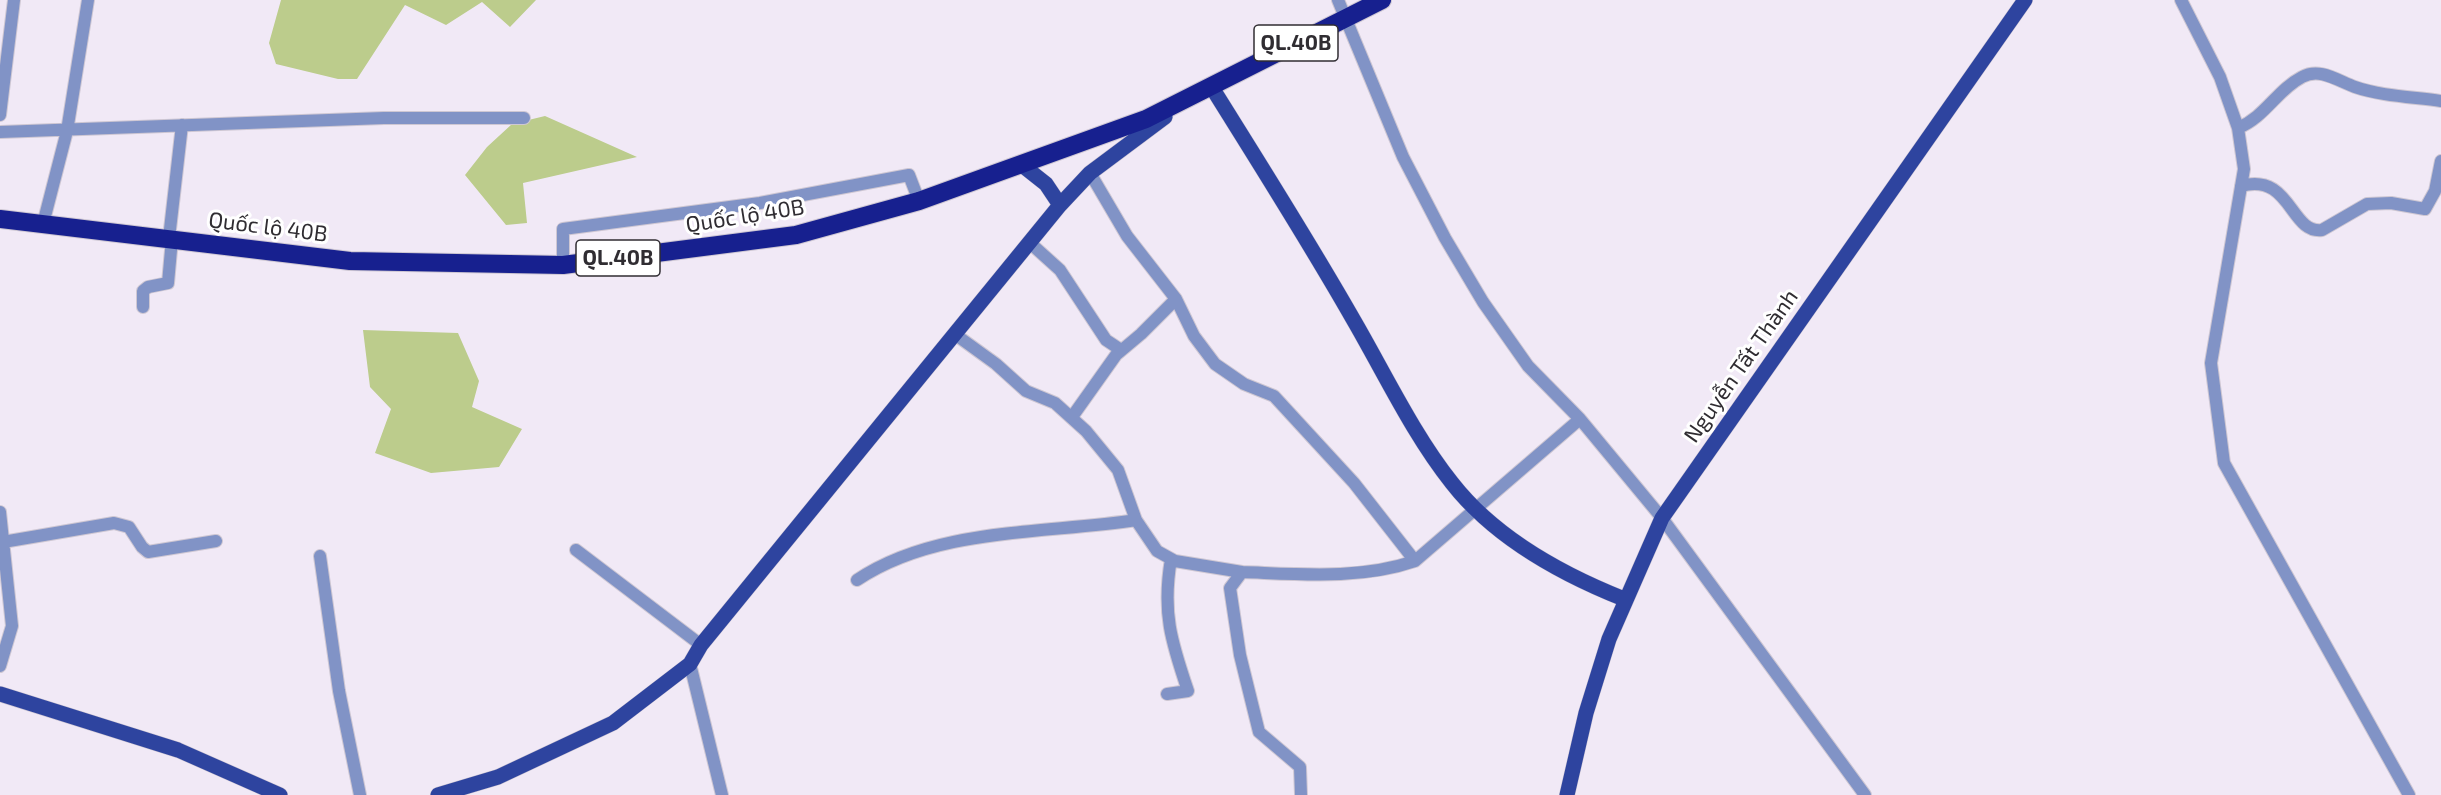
<!DOCTYPE html>
<meta charset="utf-8">
<style>
body{margin:0}
canvas{display:block;background:#f1e9f6}
</style>
<canvas width="2441" height="795"></canvas>
<script>
const ctx = document.querySelector('canvas').getContext('2d');
ctx.lineJoin = 'round';
function fillPath(path, color) { ctx.fillStyle = color; ctx.fill(path, 'evenodd'); }
function strokePath(path, color, width, dash) { ctx.strokeStyle = color; ctx.lineWidth = width; ctx.lineCap = dash ? 'butt' : 'round'; ctx.setLineDash(dash || []); ctx.stroke(path); }
function label(font, color, halo, rows, align = 'center') {
  ctx.font = font + ' "Exo 2",sans-serif'; ctx.lineWidth = 6; ctx.setLineDash([]); ctx.textBaseline = 'middle'; ctx.strokeStyle = halo; ctx.fillStyle = color; for (const [text, x, y, turn = 0] of rows) {
    ctx.save(); ctx.translate(x, y); ctx.rotate((+turn || 0) * Math.PI / 180); ctx.textAlign = isNaN(turn) ? turn : align; if (halo) ctx.strokeText(text, 0, 0); ctx.fillText(text, 0, 0); ctx.restore();
  }
}
const green = new Path2D(`
 M 281,0 L 536,0 L 510,27 L 482,2 L 446,25 L 405,5 L 357,79 L 338,79 L 276,64 L 269,43 Z
 M 545,116 L 637,157 L 523,183 L 527,223 L 506,225 L 465,175 L 487,147 L 512,124 Z
 M 363,330 L 458,333 L 479,381 L 472,407 L 522,429 L 499,467 L 431,473 L 375,453 L 391,409 L 370,387 Z`);
const minor = new Path2D(`
 M 1338,0 L 1403,157 L 1445,238 L 1483,302 L 1528,366 L 1580,419
 M 2181,0 L 2220,77 L 2238,128 L 2244,169 L 2211,363 L 2224,463 L 2409,795
 M 0,115 L 14,0
 M 2238,128 C 2265,117 2277,90 2302,77 C 2320,67 2338,81 2355,87 C 2381,96 2413,97 2441,101
 M 0,132 L 384,118 L 524,118
 M 1090,173 L 1127,236 L 1176,299 L 1194,336 L 1215,364 L 1244,384 L 1274,396 L 1354,483 L 1415,561 C 1360,580 1298,574 1242,572 L 1230,588 L 1240,655 L 1259,732 L 1300,767 L 1301,795
 M 2241,186 C 2291,172 2290,234 2322,230 L 2367,204 L 2391,203 L 2425,209 L 2435,191 L 2441,161
 M 43,224 L 67,131 L 88,0
 M 169,238 L 182,125
 M 1029,242 L 1060,270 L 1106,340 L 1121,350
 M 563,265 L 563,229 L 760,203 L 909,175 L 919,201
 M 143,307 L 143,291 L 148,287 L 168,283 L 172,239
 M 956,335 L 996,364 L 1026,391 L 1055,403 L 1086,431 L 1118,470 L 1136,520 L 1157,551 L 1175,561 L 1242,572
 M 1072,417 L 1116,355 L 1141,334 L 1176,299
 M 0,512 L 12,626 L 0,666
 M 3,542 L 114,523 L 129,527 L 142,547 L 148,552 L 216,541
 M 576,550 L 701,645
 M 320,556 L 339,691 L 360,795
 M 1415,561 L 1580,419 L 1662,518 L 1865,795
 M 857,580 C 936,527 1045,534 1136,520
 M 690,664 L 722,795
 M 1167,694 L 1188,691 C 1171,641 1162,612 1171,559`);
const major = new Path2D(`
 M 1202,92 L 1211,86 C 1259,163 1308,240 1353,319 C 1385,374 1413,434 1452,483 C 1495,538 1561,574 1624,599
 M 1022,165 L 1046,184 L 1060,205
 M 0,694 L 178,750 L 280,795
 M 438,795 L 498,777 L 613,723 L 690,664 L 701,645 L 1060,205 L 1090,173 L 1165,117
 M 1567,795 L 1586,713 L 1609,639 L 1662,518 L 2025,0`);
const highway = new Path2D(`
 M 0,219 L 350,261 L 563,265 L 796,235 L 919,201 L 1146,119 L 1382,0`);
const shields = [
 [1296,43,84],
 [618,258,84]
];
const shieldNames = [
 ["QL.40B",1296,43],
 ["QL.40B",618,258]
];
const streetNames = [
 ["Quốc lộ 40B",745,216,-9],
 ["Quốc lộ 40B",268,227,7],
 ["Nguyễn Tất Thành",1741,366,-55]
];
fillPath(green, '#bccc8c');
strokePath(minor, '#cec7d3', 14);
strokePath(major, '#cec7d3', 16);
strokePath(highway, '#cec7d3', 20);
strokePath(minor, '#8193c6', 12);
strokePath(major, '#2e449f', 15);
strokePath(highway, '#17208f', 18);
for (const [x, y, w] of shields) { const box = new Path2D(); box.roundRect(x - w / 2, y - 18, w, 36, 4.5); ctx.fillStyle = '#fff'; ctx.fill(box); strokePath(box, '#302d32', 1.5); }
label('bold 21px', '#302d32', null, shieldNames);
label('22px', '#302d32', '#fff', streetNames);
</script>
